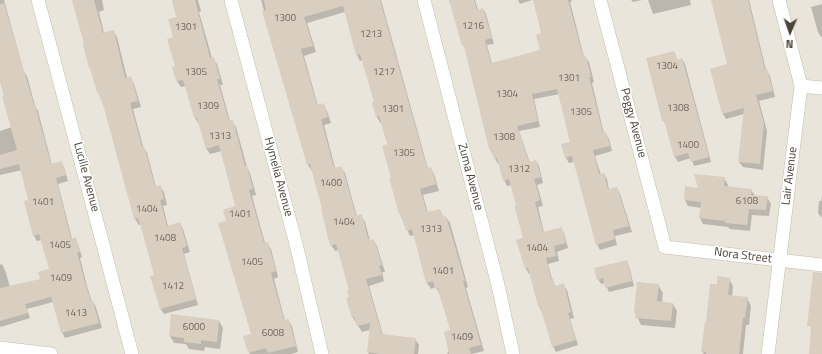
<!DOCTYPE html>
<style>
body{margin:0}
#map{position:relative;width:822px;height:354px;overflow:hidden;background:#f6f3ec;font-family:"Titillium Web",sans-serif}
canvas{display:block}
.north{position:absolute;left:770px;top:12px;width:40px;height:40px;-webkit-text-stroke:3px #fff;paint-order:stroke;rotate:182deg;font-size:11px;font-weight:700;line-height:16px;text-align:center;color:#4b4439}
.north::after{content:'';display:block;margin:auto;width:14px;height:18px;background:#4b4439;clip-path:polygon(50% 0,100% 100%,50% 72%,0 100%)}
</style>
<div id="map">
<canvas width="822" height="354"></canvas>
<div class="north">N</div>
</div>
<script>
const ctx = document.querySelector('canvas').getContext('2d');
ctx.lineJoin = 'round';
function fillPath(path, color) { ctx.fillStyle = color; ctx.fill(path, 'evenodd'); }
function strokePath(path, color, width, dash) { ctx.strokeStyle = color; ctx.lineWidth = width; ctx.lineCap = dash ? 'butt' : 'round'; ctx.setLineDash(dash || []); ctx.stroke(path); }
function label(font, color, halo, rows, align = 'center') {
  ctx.font = font + ' "Titillium Web",sans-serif'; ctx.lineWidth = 3; ctx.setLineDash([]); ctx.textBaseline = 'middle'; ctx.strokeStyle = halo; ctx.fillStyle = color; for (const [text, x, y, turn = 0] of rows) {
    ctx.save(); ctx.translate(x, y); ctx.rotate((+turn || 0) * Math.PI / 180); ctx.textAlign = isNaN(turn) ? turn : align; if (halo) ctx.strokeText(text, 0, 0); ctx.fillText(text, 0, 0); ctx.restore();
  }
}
const residential = new Path2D(`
 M 0,0 L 822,0 L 822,354 L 0,354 Z`);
const shadow = new Path2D(`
 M 0,0 L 4,0 L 24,72 L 27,76 L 35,106 L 38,111 L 52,165 L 61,162 L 64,167 L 68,181 L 58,184 L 72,239 L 75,239 L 78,244 L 82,257 L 80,258 L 87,286 L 92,302 L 93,302 L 96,307 L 102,328 L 65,338 L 62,332 L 53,302 L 27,309 L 30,318 L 1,327 L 0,326 L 0,265 L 2,264 L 5,270 L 10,287 L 41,280 L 50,270 L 41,240 L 37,241 L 34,236 L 30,201 L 22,170 L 0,175 L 0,131 L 12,127 L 0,79 Z
 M 73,0 L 102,0 L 104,10 L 99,12 L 104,33 L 113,31 L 117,37 L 127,78 L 130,77 L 134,84 L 141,107 L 133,109 L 143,146 L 147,153 L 156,187 L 160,186 L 164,192 L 167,205 L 163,206 L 168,226 L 180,223 L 183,229 L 190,252 L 184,254 L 198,305 L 164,314 L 160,308 L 155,275 L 141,225 L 139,225 L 135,219 L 105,108 L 98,92 Z
 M 173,0 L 198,0 L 201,11 L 199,12 L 212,58 L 213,58 L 217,64 L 223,85 L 220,85 L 230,121 L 232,121 L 236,127 L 247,167 L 250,173 L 256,195 L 252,196 L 265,243 L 267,243 L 271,249 L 278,277 L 274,279 L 285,321 L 288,320 L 292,326 L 298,352 L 291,354 L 250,354 L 249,352 L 253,335 L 227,221 L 236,207 L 222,151 L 210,154 L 206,148 L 200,124 L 199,124 L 195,118 L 186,86 L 181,87 L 177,81 L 174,68 L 176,67 L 174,38 L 178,18 Z
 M 261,0 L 381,0 L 428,169 L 430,168 L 434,174 L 439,191 L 423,195 L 428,213 L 440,210 L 444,218 L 446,217 L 450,223 L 468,287 L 466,288 L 484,351 L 471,354 L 448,354 L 447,352 L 450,352 L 451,331 L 440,295 L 436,287 L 431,289 L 427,283 L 415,235 L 410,236 L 400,214 L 392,179 L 388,145 L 382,122 L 380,123 L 377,117 L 376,103 L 363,60 L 360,61 L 357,55 L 345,12 L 307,23 L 316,52 L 304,56 L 318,106 L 324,105 L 327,111 L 331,123 L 324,125 L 335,168 L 341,167 L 345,173 L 357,217 L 361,216 L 365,222 L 370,241 L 373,240 L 377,246 L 385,272 L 382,272 L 384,281 L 369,286 L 383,335 L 415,339 L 419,345 L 418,354 L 369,354 L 368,352 L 370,330 L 362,332 L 353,318 L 347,299 L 350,298 L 350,290 L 339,250 L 335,251 L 331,245 L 324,210 L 312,171 L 308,165 Z
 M 449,0 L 475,0 L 478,10 L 483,9 L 486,14 L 494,44 L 487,45 L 492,64 L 541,51 L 542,34 L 534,0 L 571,0 L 572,2 L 570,2 L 584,57 L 585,57 L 589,62 L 594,82 L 592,83 L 604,134 L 606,133 L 609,139 L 612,151 L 595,156 L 601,175 L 604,174 L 607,179 L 609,190 L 617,188 L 620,194 L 632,232 L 615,236 L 617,245 L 600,250 L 597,244 L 574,162 L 569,163 L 566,158 L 571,142 L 560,94 L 534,99 L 540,127 L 519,131 L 530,163 L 536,161 L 539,166 L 543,183 L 537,185 L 543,206 L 538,207 L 544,233 L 561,228 L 564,233 L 568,248 L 557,252 L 559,261 L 548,264 L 552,279 L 556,287 L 563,285 L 567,290 L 574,318 L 570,319 L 578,345 L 556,352 L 553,346 L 542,312 L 539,306 L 530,274 L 529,274 L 526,269 L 518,240 L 524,238 L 512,185 L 507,186 L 504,180 L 499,164 L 498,164 L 490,149 L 466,49 L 452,7 Z
 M 518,0 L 532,0 L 520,4 Z
 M 631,0 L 642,0 L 633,2 Z
 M 648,0 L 690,0 L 691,5 L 653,14 Z
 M 712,0 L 749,0 L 766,70 L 770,76 L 775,97 L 759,101 L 767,131 L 763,170 L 743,167 L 739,162 L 744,114 L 726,119 L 723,114 L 728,65 Z
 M 822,4 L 822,37 L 821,37 L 818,32 L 811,7 Z
 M 674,52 L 678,61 L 682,59 L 685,64 L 711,162 L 694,166 L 691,158 L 678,162 L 675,157 L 667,126 L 663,120 L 647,59 Z
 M 724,178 L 728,185 L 727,188 L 751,190 L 755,196 L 767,197 L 771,204 L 769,216 L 752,215 L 750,231 L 730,229 L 728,227 L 703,224 L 700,218 L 701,208 L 688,206 L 685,200 L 699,189 Z
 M 822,195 L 822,218 L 818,213 L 819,201 L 821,201 Z
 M 626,261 L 629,266 L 634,286 L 609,292 L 605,283 L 601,284 L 598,279 Z
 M 729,279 L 733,286 L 732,297 L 747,298 L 751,306 L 749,325 L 746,325 L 743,354 L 704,354 L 702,351 L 718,285 Z
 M 638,283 L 658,285 L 663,293 L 662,303 L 673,304 L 677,311 L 675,328 L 641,325 L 635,312 Z
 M 219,321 L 223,328 L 220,349 L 205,347 L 204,351 L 189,349 L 186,344 L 174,343 L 170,336 Z`);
const building = new Path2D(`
 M 72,0 L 94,0 L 103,33 L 114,30 L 125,78 L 131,76 L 138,101 L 130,103 L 142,146 L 144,146 L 155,186 L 161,185 L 164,199 L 160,200 L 167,226 L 180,222 L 187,246 L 182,248 L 196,299 L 160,309 L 150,276 L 154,275 L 141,227 L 138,218 L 134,219 L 104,108 L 98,92 L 97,93 L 90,68 L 89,68 L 83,45 L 84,44 Z
 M 172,0 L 195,0 L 210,58 L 214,57 L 220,79 L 217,79 L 229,121 L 233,120 L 245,166 L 247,166 L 253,189 L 249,190 L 264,243 L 268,242 L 276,271 L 271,273 L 284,320 L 289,319 L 296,346 L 268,353 L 266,348 L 248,353 L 243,336 L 251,334 L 218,223 L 226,221 L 223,210 L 235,206 L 219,145 L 206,149 L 197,118 L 194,118 L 183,80 L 176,81 L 172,67 L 175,66 L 167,39 L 173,37 L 168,19 L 176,17 Z
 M 264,0 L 380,0 L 427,168 L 431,167 L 436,184 L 420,189 L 427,212 L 440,209 L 443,217 L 446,216 L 465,281 L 463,281 L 481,345 L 469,348 L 471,354 L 449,354 L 444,332 L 450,330 L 438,288 L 435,289 L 433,281 L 426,283 L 412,229 L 406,231 L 401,214 L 399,214 L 389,178 L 391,178 L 382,146 L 387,144 L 379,116 L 376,117 L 372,103 L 374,102 L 360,54 L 356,55 L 343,6 L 304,17 L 313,46 L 301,49 L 317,105 L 324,103 L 328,117 L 321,119 L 334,168 L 342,166 L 356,216 L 362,214 L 368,239 L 369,239 L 370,240 L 374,239 L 382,265 L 379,266 L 382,275 L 366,279 L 382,334 L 416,338 L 414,354 L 381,354 L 367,352 L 370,323 L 357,326 L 354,317 L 352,318 L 346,298 L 349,297 L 347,290 L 349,290 L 336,244 L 330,246 L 321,209 L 322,209 L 310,164 L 307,165 L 262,11 L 266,10 Z
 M 449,0 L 474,0 L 477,10 L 483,8 L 492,38 L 485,40 L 491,63 L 540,50 L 536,35 L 541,33 L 533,0 L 568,0 L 583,56 L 586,56 L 591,77 L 589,77 L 603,133 L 606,132 L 610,146 L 593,150 L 599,174 L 604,173 L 608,189 L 617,187 L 629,226 L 613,230 L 615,239 L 596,245 L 572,156 L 565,158 L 561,144 L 570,142 L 557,89 L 532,94 L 538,121 L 517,126 L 529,162 L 536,160 L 541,177 L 534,179 L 540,200 L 535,202 L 543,232 L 562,227 L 566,243 L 554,246 L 556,256 L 546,258 L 551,279 L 553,278 L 555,286 L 564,283 L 571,312 L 568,313 L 576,340 L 552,347 L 540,306 L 538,306 L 528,268 L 525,269 L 516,240 L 523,238 L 514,205 L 516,205 L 509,179 L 503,181 L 497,158 L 494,159 L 491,149 L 489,149 L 464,46 L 462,46 Z
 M 711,0 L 748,0 L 765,70 L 767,69 L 773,91 L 756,95 L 764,124 L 760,164 L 738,162 L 744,108 L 722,114 L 710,69 L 727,64 Z
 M 4,3 L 34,105 L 35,105 L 51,164 L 62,161 L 66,175 L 56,178 L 71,239 L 76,237 L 80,252 L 77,252 L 84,279 L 91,301 L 93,301 L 99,323 L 61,333 L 51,297 L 25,304 L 28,313 L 0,321 L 0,288 L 40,279 L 38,272 L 49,269 L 39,234 L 33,236 L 24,201 L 28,200 L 19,164 L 0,169 L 0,155 L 17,150 L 2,96 L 4,96 L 0,82 L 0,4 Z
 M 674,51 L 677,60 L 682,58 L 709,157 L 691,162 L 688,153 L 674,157 L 664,120 L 662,121 L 646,58 Z
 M 694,174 L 725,177 L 724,186 L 752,189 L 751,195 L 768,196 L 766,210 L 749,209 L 747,225 L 725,223 L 725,221 L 699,218 L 701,202 L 684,200 L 685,186 L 698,188 Z
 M 627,260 L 632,281 L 605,288 L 603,278 L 597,280 L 594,268 Z
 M 813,272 L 822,273 L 822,354 L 809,354 L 811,327 L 807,326 Z
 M 717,276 L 730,278 L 728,295 L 748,297 L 745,318 L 743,318 L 739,354 L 706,354 L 706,352 L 701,351 L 705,322 L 706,322 L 710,284 L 717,284 Z
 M 637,282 L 659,284 L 657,301 L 673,303 L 671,321 L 635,318 L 636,312 L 634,312 Z
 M 171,314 L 219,320 L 217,342 L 201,340 L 201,344 L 184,342 L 184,338 L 169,336 Z`);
const street = new Path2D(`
 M 38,0 L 132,354
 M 231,0 L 296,244 L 322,354
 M 424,0 L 498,285 L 513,354
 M 600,0 L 665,247 L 822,265
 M 801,86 L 822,88
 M 0,348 L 51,354
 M 768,354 L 801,86 L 779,0`);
const numberNames = [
 ["1300",285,19],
 ["1216",473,27],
 ["1301",186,28],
 ["1213",371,35],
 ["1304",667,67],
 ["1305",196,73],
 ["1217",384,73],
 ["1301",569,79],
 ["1304",507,95],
 ["1309",208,107],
 ["1308",678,109],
 ["1301",393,110],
 ["1305",581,113],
 ["1313",220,137],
 ["1308",504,138],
 ["1400",688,146],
 ["1305",404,154],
 ["1312",519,170],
 ["1400",331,184],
 ["6108",747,202],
 ["1401",43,203],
 ["1404",147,210],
 ["1401",240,215],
 ["1404",344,223],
 ["1313",431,230],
 ["1408",165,239],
 ["1405",60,246],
 ["1404",537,249],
 ["1405",252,263],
 ["1401",443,272],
 ["1409",61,279],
 ["1412",173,287],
 ["1413",76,314],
 ["6000",194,328],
 ["6008",273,334],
 ["1409",462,338]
];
const streetNames = [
 ["Peggy Avenue",633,123,75],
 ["Lair Avenue",790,176,-83],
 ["Lucille Avenue",86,177,75],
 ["Hymelia Avenue",278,177,75],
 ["Zuma Avenue",470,177,75],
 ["Nora Street",743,256,7]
];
fillPath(residential, '#eae5da');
fillPath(shadow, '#0003');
fillPath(building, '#d8cfc1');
strokePath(street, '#c2bbae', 14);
strokePath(street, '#fff', 13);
label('10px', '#6e675b', null, numberNames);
label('12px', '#4b4439', '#fff', streetNames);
</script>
